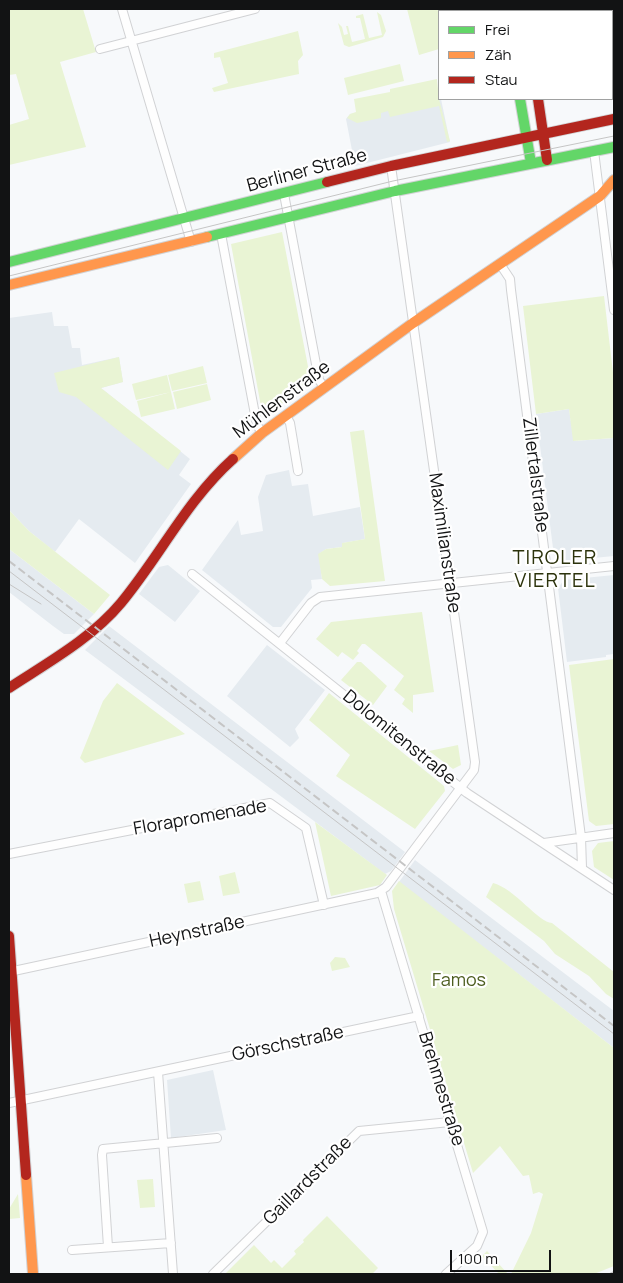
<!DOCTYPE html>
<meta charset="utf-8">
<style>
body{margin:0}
#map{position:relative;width:623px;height:1283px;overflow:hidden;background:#f7f9fb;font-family:Manrope,sans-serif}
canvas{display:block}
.frame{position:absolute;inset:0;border:10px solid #121314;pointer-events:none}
.legend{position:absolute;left:438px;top:10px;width:175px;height:90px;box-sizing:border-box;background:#fff;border:1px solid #a0a1a1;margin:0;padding:6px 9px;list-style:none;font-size:15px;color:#121314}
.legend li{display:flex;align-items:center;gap:10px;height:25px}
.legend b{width:25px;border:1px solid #a0a1a1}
.scale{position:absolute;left:450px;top:1250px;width:101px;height:22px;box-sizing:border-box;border:2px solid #121314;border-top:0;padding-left:6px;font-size:15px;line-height:18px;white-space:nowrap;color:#121314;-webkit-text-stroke:4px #fff;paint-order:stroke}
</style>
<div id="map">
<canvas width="623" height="1283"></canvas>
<div class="frame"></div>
<ul class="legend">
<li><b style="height:6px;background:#63d668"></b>Frei</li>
<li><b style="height:6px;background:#ff974d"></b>Zäh</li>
<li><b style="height:6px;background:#b3261e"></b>Stau</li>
</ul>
<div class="scale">100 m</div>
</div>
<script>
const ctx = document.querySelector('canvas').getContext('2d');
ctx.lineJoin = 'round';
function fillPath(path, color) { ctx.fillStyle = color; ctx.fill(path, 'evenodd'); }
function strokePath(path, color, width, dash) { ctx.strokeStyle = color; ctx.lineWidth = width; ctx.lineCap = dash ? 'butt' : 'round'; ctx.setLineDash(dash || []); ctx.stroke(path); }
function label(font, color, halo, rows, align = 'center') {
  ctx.font = font + ' Manrope,sans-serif'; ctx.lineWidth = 4.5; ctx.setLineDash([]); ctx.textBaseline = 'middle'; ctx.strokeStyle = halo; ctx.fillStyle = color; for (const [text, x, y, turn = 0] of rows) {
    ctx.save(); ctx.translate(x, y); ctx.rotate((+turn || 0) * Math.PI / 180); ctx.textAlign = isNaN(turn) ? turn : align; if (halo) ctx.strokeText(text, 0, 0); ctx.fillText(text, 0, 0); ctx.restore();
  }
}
const built = new Path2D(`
 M 441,99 L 450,142 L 355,166 L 346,119 L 350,114 Z
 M 52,312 L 54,326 L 68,326 L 72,348 L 80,348 L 82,365 L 119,357 L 123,382 L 101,388 L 190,459 L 179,475 L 191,484 L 135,563 L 79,519 L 55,552 L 29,531 L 9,510 L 9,318 Z
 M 569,409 L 574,441 L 614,438 L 614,556 L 562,561 L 554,556 L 536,414 Z
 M 289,470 L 292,486 L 308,484 L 313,516 L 360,507 L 365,539 L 343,543 L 342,547 L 326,549 L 319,554 L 322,579 L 311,580 L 312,588 L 281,627 L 273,627 L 202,570 L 238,520 L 241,535 L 263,531 L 258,497 L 266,475 Z
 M 9,549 L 94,614 L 74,634 L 64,634 L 53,626 L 9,592 Z
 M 168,565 L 200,591 L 175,622 L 139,594 L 159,567 Z
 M 614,575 L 614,654 L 606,655 L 606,657 L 567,662 L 558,588 L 564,580 Z
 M 109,626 L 405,852 L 391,871 L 385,874 L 85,650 Z
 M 267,645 L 325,690 L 295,729 L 299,738 L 290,747 L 227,696 Z
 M 415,860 L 614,1011 L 614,1048 L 399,882 Z
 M 213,1070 L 226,1130 L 171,1138 L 167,1080 Z`);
const green = new Path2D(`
 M 9,9 L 83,9 L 96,52 L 60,62 L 86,147 L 9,165 L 9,125 L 29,119 L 16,74 L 9,75 Z
 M 407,9 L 440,9 L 439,49 L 419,55 Z
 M 377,12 L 381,15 L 386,31 L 383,37 L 349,47 L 344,45 L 338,23 L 342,27 L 344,35 L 348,34 L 346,26 L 348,26 L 352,42 L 365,39 L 360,18 L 356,18 L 356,16 L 363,14 L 369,38 L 382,35 Z
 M 298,31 L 303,55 L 298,61 L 299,74 L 214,92 L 212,88 L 228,83 L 220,57 L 214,58 L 214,53 Z
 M 400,64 L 404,81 L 348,95 L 344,78 Z
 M 437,79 L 439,99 L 450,141 L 447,142 L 439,106 L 390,117 L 388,111 L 381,113 L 381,118 L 357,123 L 347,118 L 350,114 L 356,112 L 354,99 L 390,92 L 390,89 Z
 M 282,232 L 311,382 L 268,414 L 262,412 L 231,244 Z
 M 604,296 L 614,381 L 614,438 L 573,441 L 569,409 L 536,414 L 523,306 Z
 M 119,357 L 123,382 L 101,388 L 181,451 L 168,470 L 76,397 L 59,392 L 54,373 Z
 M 203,366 L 207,383 L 172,391 L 168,375 Z
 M 167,375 L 171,392 L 136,400 L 132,384 Z
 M 207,384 L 211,400 L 177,409 L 173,392 Z
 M 171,392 L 175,409 L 141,417 L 137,401 Z
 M 364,430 L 385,581 L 330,586 L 322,579 L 318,554 L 326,549 L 342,547 L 342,543 L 365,539 L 350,432 Z
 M 9,510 L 29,531 L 110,595 L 94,614 L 9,549 Z
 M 422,612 L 434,692 L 413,695 L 413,713 L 402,704 L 405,699 L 394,690 L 404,676 L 365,644 L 362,644 L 357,651 L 359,653 L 353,660 L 342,652 L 338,657 L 316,639 L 331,622 Z
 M 614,659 L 614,824 L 596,826 L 589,821 L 569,665 Z
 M 357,662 L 361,662 L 387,686 L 373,705 L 341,680 Z
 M 117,683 L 185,734 L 85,763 L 80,758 L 103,701 Z
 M 329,693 L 444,786 L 445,791 L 415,829 L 336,776 L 350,755 L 309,720 Z
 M 458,745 L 461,765 L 453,769 L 429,751 Z
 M 315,822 L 387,875 L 380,885 L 331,896 Z
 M 614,841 L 614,880 L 594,867 L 592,851 L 598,843 Z
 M 235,872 L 240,893 L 223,896 L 219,876 Z
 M 200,881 L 204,900 L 188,903 L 184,884 Z
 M 399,881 L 614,1048 L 614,1266 L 594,1274 L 511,1274 L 531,1233 L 543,1194 L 539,1192 L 533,1194 L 529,1175 L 523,1176 L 500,1146 L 473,1173 L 394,909 L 392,891 Z
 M 493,883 C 514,888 539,923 552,923 L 614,972 L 614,999 L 606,994 L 589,976 L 555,954 L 544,941 L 486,897 Z
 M 335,957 L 345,958 L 350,967 L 332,971 L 330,963 Z
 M 153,1179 L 155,1207 L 140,1208 L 137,1180 Z
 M 18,1194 L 20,1218 L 9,1219 L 9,1209 Z
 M 327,1216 L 378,1268 L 372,1274 L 225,1274 L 254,1245 L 271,1263 L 274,1260 L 282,1268 L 296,1254 L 294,1251 L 304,1242 L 303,1240 Z
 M 487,1251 L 508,1274 L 499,1274 L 482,1256 Z`);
const street = new Path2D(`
 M 122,9 L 191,242
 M 100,49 L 255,9
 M 594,151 L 614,310
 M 284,194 L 319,380 L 324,387
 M 221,234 L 257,425 L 262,433
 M 500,264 L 510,279 L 511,290 L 581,837 L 582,868
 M 286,416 L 290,423 L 298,471
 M 192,574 L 467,793 L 614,890
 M 280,643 L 311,603 L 320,597 L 614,566
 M 544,843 L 614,833
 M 9,854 L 270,803 L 306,828 L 324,905
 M 381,891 L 483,1232 L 477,1246 L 446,1274
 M 9,972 L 377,893 L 386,887 L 474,770 L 475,762 L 464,683 L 391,166
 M 158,1072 L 173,1274
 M 9,1103 L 419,1016
 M 108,1247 L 102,1155 L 103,1149 L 217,1138
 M 72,1250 L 171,1243
 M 213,1274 L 359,1131 L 450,1122`);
const fast = new Path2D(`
 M 508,10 L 520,9
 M 520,99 L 531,163
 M 207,237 L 395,191 L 614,147
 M 9,262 L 327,182`);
const slow = new Path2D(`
 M 9,285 L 207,237
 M 233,459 L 262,433 L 413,323 L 600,196 L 614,180
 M 26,1175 L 33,1274`);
const jam = new Path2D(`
 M 538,99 L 547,160
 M 327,182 L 391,166 L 614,119
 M 9,688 C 47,663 91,639 121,603 C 160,556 187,500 233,459
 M 9,936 L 26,1175`);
const tram = new Path2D(`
 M 9,276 L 393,181 L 614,136
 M 9,571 L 614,1034
 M 9,584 L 41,604`);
const rail = new Path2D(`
 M 9,561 L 614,1026
 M 610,1274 L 614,1272`);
const streetNames = [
 ["Berliner Straße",307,171,-15],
 ["Mühlenstraße",282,400,-37],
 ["Zillertalstraße",535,475,83],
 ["Maximilianstraße",444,543,82],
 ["Dolomitenstraße",399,738,39],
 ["Florapromenade",200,818,-10],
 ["Heynstraße",197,932,-12],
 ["Görschstraße",288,1044,-12],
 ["Brehmestraße",441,1089,73],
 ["Gaillardstraße",308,1181,-45]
];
const parkNames = [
 ["Famos",459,981]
];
const quarterNames = [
 ["TIROLER",555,558],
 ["VIERTEL",555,581]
];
fillPath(built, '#e5ebf0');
fillPath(green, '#e9f4d4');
strokePath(street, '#d1d2d4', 10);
strokePath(fast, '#d1d2d4', 12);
strokePath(slow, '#d1d2d4', 12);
strokePath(jam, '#d1d2d4', 12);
strokePath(street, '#fefefe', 8);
strokePath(fast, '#63d668', 10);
strokePath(slow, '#ff974d', 10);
strokePath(jam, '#b3261e', 10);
strokePath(tram, '#c5c5c5', 1);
strokePath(rail, '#c5c5c5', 2, [8, 4]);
label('18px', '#121314', '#fff', streetNames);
label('18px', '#4e5e20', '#fff', parkNames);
ctx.letterSpacing = '1px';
label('20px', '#2c330c', '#fff', quarterNames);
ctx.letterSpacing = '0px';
</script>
